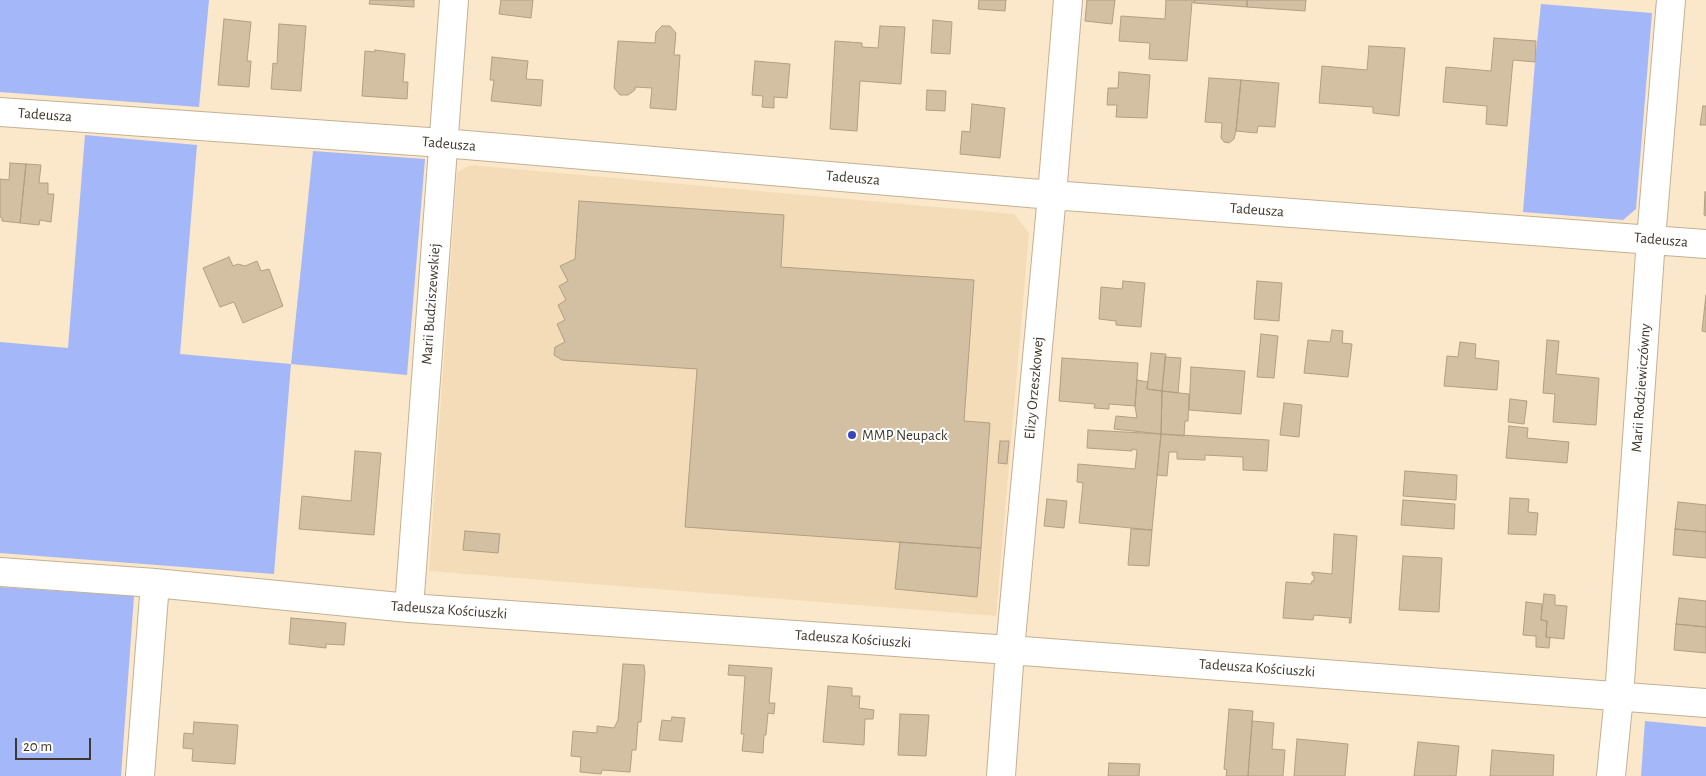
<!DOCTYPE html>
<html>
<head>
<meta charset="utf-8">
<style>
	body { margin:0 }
	#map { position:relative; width:1706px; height:776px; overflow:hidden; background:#fbe7c9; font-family:"Alegreya Sans",sans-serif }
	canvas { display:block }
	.scale { position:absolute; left:15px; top:738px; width:76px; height:22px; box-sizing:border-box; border:2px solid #40382c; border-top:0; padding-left:6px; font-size:15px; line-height:18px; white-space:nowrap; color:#40382c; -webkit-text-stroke:4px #fff; paint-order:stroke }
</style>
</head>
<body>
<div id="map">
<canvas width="1706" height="776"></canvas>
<div class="scale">20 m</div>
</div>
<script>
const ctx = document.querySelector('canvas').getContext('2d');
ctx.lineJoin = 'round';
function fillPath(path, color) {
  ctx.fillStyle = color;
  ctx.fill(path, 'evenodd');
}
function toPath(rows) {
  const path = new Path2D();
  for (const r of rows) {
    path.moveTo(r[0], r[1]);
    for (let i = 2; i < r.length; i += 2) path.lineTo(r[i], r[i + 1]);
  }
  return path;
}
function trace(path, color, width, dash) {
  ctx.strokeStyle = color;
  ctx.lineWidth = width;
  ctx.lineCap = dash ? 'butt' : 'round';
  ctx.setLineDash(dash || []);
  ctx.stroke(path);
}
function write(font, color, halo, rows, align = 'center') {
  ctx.font = font + ' "Alegreya Sans",sans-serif';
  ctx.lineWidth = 4;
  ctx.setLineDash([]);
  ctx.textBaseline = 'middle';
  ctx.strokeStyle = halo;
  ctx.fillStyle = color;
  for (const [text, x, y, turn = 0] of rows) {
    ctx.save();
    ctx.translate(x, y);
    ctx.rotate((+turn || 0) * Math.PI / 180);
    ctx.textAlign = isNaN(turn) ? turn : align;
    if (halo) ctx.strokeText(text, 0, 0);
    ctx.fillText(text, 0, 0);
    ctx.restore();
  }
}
fillPath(toPath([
	[470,165,1014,214,1029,233,996,616,429,571,457,172]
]), '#f4dcb8');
fillPath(toPath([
	[0,0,209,0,199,107,0,92],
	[1541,4,1652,13,1636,209,1623,220,1523,212,1535,62],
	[85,135,197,145,180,354,291,364,313,151,425,159,407,375,291,364,274,574,0,553,0,342,68,348],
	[0,587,134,596,121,776,0,776],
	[1645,721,1706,727,1706,776,1641,776]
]), '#a4b8f9');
const building = toPath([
	[370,0,414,0,414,7,369,4,370,0],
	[501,0,533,0,531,18,499,14,501,0],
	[979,0,1006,0,1005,11,978,9,979,0],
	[1087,0,1115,0,1112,24,1085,21,1087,0],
	[1166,0,1195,0,1194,3,1192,2,1187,61,1149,59,1150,43,1119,41,1121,16,1165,19,1166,0],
	[1195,0,1247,0,1247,7,1194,3,1195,0],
	[1247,0,1306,0,1305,11,1247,7,1247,0],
	[224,19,251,22,247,61,251,61,249,87,218,85,224,19],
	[933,20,952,22,950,54,931,53,933,20],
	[279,24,306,26,301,91,271,89,273,63,277,64,279,24],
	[662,26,670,26,676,33,674,55,680,55,676,110,650,108,652,88,635,87,635,90,628,95,620,95,614,88,618,41,655,43,656,32,662,26],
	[880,26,905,27,901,84,860,81,857,131,830,129,835,41,862,43,862,47,878,48,880,26],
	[1494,38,1536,41,1535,62,1513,60,1507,126,1486,124,1487,106,1443,102,1446,67,1491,71,1494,38],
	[1369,46,1405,48,1399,116,1373,113,1373,107,1319,103,1322,66,1367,70,1369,46],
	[375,50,405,54,403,82,408,82,407,99,362,96,365,51,375,52,375,50],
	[492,57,528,61,526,79,543,80,541,106,491,101,494,80,490,80,492,57],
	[755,61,790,64,787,98,774,97,774,108,762,107,763,96,752,95,755,61],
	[1119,72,1150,75,1147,118,1116,117,1117,105,1107,105,1108,88,1118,88,1119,72],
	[1209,78,1241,80,1236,131,1234,139,1229,143,1224,142,1221,138,1222,123,1205,122,1209,78],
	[1241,80,1279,83,1275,127,1258,126,1257,133,1236,131,1241,80],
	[927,90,946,91,945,111,926,110,927,90],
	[972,104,1005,108,1000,158,960,154,962,131,970,132,972,104],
	[1703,106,1706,106,1706,125,1700,125,1703,106],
	[10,163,26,164,20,223,2,221,2,218,0,217,0,179,9,180,10,163],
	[26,164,41,165,39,183,48,183,48,194,54,194,51,222,40,220,39,225,20,223,26,164],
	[1705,192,1706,192,1706,216,1704,215,1705,192],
	[579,201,784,215,781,267,974,280,964,421,990,423,981,548,685,527,697,369,562,360,554,355,555,347,565,342,557,324,565,320,558,305,566,300,559,286,568,281,560,266,575,259,579,201],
	[229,257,233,266,238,264,245,266,257,261,261,271,269,269,283,306,243,323,234,302,220,307,203,268,229,257],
	[1123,281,1145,283,1141,327,1116,325,1116,321,1099,319,1101,287,1122,289,1123,281],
	[1257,281,1282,283,1279,321,1254,319,1257,281],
	[1706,295,1706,332,1702,331,1706,295],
	[1332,330,1343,331,1342,343,1352,344,1348,377,1304,373,1308,340,1330,342,1332,330],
	[1261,334,1278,336,1274,378,1257,377,1261,334],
	[1547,340,1559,341,1556,374,1599,378,1596,425,1553,422,1555,394,1543,393,1547,340],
	[1460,342,1476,344,1475,358,1499,361,1497,390,1444,386,1447,356,1458,357,1460,342],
	[1151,353,1166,354,1162,391,1147,389,1151,353],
	[1165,357,1181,358,1178,393,1162,391,1165,357],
	[1062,358,1138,363,1135,406,1109,404,1109,409,1094,408,1095,404,1059,401,1062,358],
	[1191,367,1245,371,1241,414,1189,410,1191,367],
	[1137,380,1148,382,1147,389,1162,391,1161,434,1114,429,1116,416,1137,418,1135,406,1137,380],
	[1162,391,1189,394,1188,421,1185,421,1184,436,1161,434,1162,391],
	[1510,399,1527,401,1524,424,1508,422,1510,399],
	[1284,403,1302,405,1299,437,1280,435,1284,403],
	[1509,426,1528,428,1527,438,1569,442,1567,463,1506,458,1509,426],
	[1088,430,1161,434,1152,530,1079,523,1083,483,1077,482,1078,464,1135,469,1137,450,1132,449,1132,451,1087,448,1088,430],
	[1161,434,1269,440,1267,471,1243,470,1243,457,1205,455,1205,460,1177,459,1177,452,1169,452,1167,476,1157,475,1161,434],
	[1000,441,1009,441,1007,464,998,463,1000,441],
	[355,451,381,453,374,535,299,529,302,496,351,501,355,451],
	[1405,471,1457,475,1456,500,1403,496,1405,471],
	[1510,498,1529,499,1528,512,1538,513,1536,535,1508,534,1510,498],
	[1047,499,1067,501,1064,528,1044,526,1047,499],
	[1403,500,1455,504,1454,529,1401,525,1403,500],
	[1678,502,1706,505,1706,532,1675,529,1678,502],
	[1131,529,1152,530,1149,566,1128,565,1131,529],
	[1675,529,1706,532,1706,558,1673,555,1675,529],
	[465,531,500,534,498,553,463,550,465,531],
	[1334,534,1357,536,1351,623,1349,623,1350,618,1314,615,1313,620,1283,618,1286,582,1311,584,1312,581,1314,581,1314,575,1312,575,1312,572,1332,574,1334,534],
	[900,542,981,548,977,597,895,589,900,542],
	[1403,556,1442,558,1439,612,1399,610,1403,556],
	[1544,594,1555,595,1555,605,1567,606,1564,639,1546,637,1547,621,1541,620,1544,594],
	[1679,598,1706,601,1706,627,1676,624,1679,598],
	[1526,602,1542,604,1541,620,1547,621,1546,637,1550,638,1549,648,1536,647,1536,636,1523,635,1526,602],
	[291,618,346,623,344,645,326,644,326,648,289,644,291,618],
	[1676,624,1706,627,1706,653,1674,650,1676,624],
	[623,664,644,665,645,673,641,722,638,722,636,750,632,750,630,772,602,770,601,774,580,772,581,757,571,756,573,731,597,733,597,726,614,728,618,720,623,664],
	[729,665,772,668,769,703,775,703,774,714,768,713,766,735,764,735,763,753,742,751,744,734,741,734,745,676,728,675,729,665],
	[828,686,852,688,852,696,860,696,859,708,874,710,873,719,865,719,864,745,823,742,828,686],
	[1229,709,1253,711,1248,776,1226,776,1227,770,1224,769,1229,709],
	[900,714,929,715,926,756,898,755,900,714],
	[672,717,685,718,682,742,659,740,662,720,671,721,672,717],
	[1252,721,1274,723,1272,749,1285,750,1283,776,1248,776,1252,721],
	[194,722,238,725,235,764,192,761,193,749,183,748,184,733,193,734,194,722],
	[1297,739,1348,744,1345,776,1294,776,1297,739],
	[1418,742,1459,746,1456,776,1414,776,1418,742],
	[1492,750,1554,755,1553,776,1490,776,1492,750],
	[1109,763,1140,764,1139,776,1108,776,1109,763]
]);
fillPath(building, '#d3bfa2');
trace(building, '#b29f83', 1);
const minor = toPath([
	[0,112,443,143,1052,195,1706,244],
	[0,572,155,583,409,608,1010,650,1706,703],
	[409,608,454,0],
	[140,776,155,583],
	[1001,776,1010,650,1052,195,1068,0],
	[1611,776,1619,696,1651,239,1671,0]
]);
trace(minor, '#c4b094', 30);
trace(minor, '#fff', 28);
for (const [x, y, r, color] of [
	[852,435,5,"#3748ba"]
]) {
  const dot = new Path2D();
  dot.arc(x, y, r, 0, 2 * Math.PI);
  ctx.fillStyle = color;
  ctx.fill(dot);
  trace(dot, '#fff', 2);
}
write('15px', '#40382c', '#fff', [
	["Tadeusza",45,115,4],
	["Tadeusza",449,144,5],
	["Tadeusza",853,178,5],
	["Tadeusza",1257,210,4],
	["Tadeusza",1661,240,5],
	["Marii Budziszewskiej",431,304,-86],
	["Elizy Orzeszkowej",1034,388,-85],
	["Marii Rodziewiczówny",1641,388,-86],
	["Tadeusza Kościuszki",449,610,4],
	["Tadeusza Kościuszki",853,639,4],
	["Tadeusza Kościuszki",1257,668,4]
]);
write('15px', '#40382c', '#fff', [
	["MMP Neupack",862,435]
], 'left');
</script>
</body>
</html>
